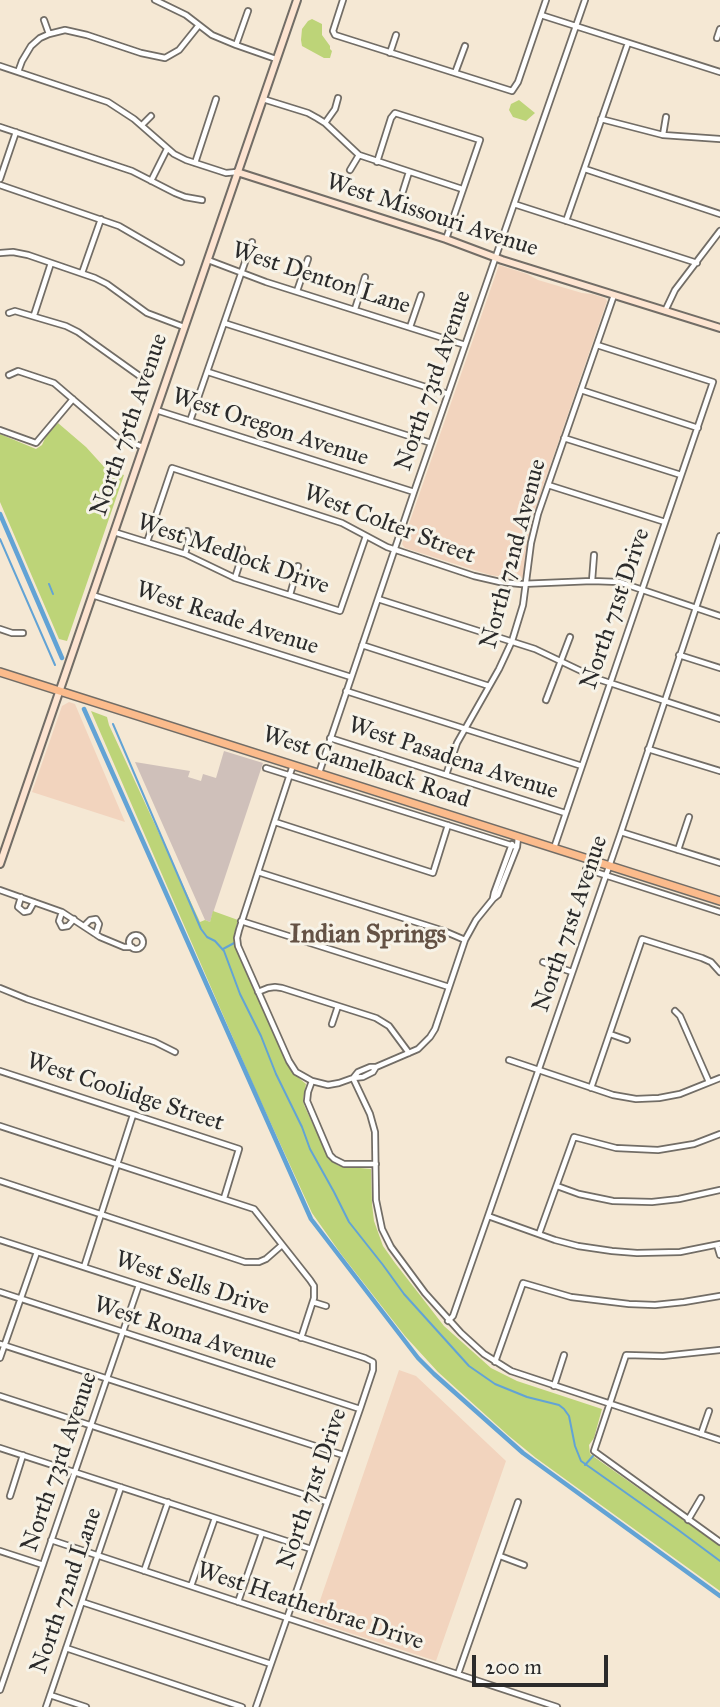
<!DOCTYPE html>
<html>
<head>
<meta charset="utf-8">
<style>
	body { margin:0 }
	#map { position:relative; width:720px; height:1707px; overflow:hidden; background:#f5e8d4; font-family:"IM FELL Great Primer",serif }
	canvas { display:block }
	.scale { position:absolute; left:472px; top:1655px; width:136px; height:32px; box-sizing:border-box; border:4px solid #2b2b2b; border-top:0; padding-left:9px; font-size:21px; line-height:24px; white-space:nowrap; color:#2b2b2b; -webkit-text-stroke:5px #f7f3e8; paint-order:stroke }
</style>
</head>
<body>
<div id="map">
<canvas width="720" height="1707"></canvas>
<div class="scale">200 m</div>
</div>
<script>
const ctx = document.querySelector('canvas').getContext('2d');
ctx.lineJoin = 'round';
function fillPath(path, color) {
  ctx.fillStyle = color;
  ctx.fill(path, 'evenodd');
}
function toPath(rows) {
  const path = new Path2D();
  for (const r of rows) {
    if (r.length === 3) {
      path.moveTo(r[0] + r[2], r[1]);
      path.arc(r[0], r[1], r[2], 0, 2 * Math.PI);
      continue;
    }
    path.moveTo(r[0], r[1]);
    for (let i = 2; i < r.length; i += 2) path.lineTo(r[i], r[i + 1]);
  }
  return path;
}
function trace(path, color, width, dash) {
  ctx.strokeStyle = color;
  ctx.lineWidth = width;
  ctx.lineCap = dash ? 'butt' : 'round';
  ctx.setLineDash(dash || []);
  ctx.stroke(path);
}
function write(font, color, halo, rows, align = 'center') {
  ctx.font = font + ' "IM FELL Great Primer",serif';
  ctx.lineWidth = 6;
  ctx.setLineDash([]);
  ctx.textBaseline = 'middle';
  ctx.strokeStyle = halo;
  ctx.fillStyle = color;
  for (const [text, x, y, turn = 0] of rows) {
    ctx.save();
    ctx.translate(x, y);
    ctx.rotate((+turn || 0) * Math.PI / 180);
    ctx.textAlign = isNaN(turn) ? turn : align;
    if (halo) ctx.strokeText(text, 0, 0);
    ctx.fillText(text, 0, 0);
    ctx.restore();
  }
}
fillPath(toPath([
	[499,265,527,274,538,280,582,293,592,294,605,298,607,301,537,504,530,532,523,576,522,578,518,579,490,575,405,548,402,544],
	[69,702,75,704,125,822,32,792,62,706],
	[399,1370,416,1376,506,1461,436,1661,313,1621]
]), '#f2d4be');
fillPath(toPath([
	[224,751,263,763,210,922,205,920,135,762,190,771,188,777,201,781,203,774,216,778]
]), '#cfc0ba');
fillPath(toPath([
	[312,19,322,24,322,35,330,46,330,49,332,51,330,58,324,58,302,46,301,40,302,29,308,21],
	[519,100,535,113,526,121,513,117,509,110,511,104],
	[58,423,86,447,106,469,124,475,67,641,59,639,0,502,0,434,36,449,42,445,46,436],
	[91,711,107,717,109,725,200,922,205,920,210,922,213,911,238,920,234,935,235,947,285,1060,293,1073,306,1084,303,1099,304,1105,327,1155,333,1162,339,1166,371,1169,372,1204,374,1221,383,1246,395,1263,444,1326,491,1368,517,1381,602,1409,594,1438,589,1445,590,1454,720,1546,720,1591,536,1458,509,1436,438,1372,405,1336,341,1254,312,1213,256,1091]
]), '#bdd478');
trace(toPath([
	[0,539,55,665],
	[49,584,53,594],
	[113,724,201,929,207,937,215,941,224,951,240,994,261,1036,276,1074,302,1127,310,1149,334,1192,349,1222,383,1265,404,1294,469,1366,495,1384,527,1397,559,1405,564,1409,569,1416,575,1446,581,1461,677,1529,720,1561],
	[223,949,236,942],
	[585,1465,593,1456]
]), '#62a3d5', 2);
trace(toPath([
	[0,514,62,658],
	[84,709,311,1219,418,1358,434,1374,523,1453,720,1596]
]), '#62a3d5', 4.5);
const street = toPath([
	[155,0,186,15,212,35,236,45,276,59],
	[343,0,333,31,335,35,512,91,518,82,546,0],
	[541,15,720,72],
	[44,20,49,34],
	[717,38,720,29],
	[236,45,248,11],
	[390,53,396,35],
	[0,66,108,102,134,119,174,154,186,160,226,173,237,172],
	[18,72,22,61,31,46,40,38,49,34,65,30,87,35,141,53,165,58,179,50,199,25],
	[455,73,465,46],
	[263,99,308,113,317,118,325,123,359,155,462,189],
	[601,119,663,135,720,139],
	[325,123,335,109,338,98],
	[142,125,151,116],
	[0,127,132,171,175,193,185,197,202,200],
	[663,135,666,117],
	[377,162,391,118,395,113,480,140,446,239],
	[195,163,216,99],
	[585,169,720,214],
	[350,170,359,155],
	[0,179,16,132],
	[151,181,167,149],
	[0,185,119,226,181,262],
	[403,191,409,172],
	[514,204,697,263],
	[566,221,628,43],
	[0,253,13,252,28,255,95,278,107,284,147,313,184,327],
	[208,260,266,282,465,345],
	[82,273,101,219],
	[297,291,308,259],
	[355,309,365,277],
	[665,311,675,290,720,231],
	[9,313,15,311,66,326,78,332,141,377],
	[34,315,51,263],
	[224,323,448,394],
	[410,327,421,295],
	[208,372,431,443],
	[9,375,18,371,54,383,117,437,143,447],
	[581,390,698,428],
	[156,410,414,492],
	[190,421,252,242],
	[0,430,36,443,73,399],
	[564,438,681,475],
	[548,485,665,522],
	[114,532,185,554,235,578,340,611,366,536],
	[147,542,172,468,342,523,387,547,474,576,500,582,521,584,592,581,619,582,720,616],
	[185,554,189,539,187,531],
	[235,578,242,556,242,549],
	[592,581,594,555],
	[92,595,351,677],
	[290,595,298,566],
	[378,599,535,649,598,679,720,719],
	[0,629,12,633,23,633],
	[362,645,489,686],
	[679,655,720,668],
	[346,691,582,766],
	[546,700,570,637],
	[330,738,565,813],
	[648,749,720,771],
	[293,765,239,930,237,938,238,946,289,1061,296,1072,312,1081,328,1085,339,1083,353,1078,363,1077,373,1072,376,1067],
	[266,768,517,847],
	[319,773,414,492,585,0],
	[446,775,457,743,499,669,512,641,523,605,531,543,538,514,614,295],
	[275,822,433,873,448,825],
	[621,832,720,863],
	[554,848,713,382,597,345],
	[678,850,689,817],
	[586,869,720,912],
	[258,872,444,931,465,940],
	[0,890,62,912,100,937,124,947,132,947],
	[21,897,18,907,24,912,29,911,34,902],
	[493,898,494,893,512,844],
	[62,912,59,921,62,927,68,926,74,919],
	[241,921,449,987],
	[84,926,90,920,96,919,99,924,96,934],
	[136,942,7],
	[543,962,572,972],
	[0,988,27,999,155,1042,175,1052],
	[258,992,268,988,275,987,282,988,376,1018,389,1026,409,1053],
	[675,1011,680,1016,709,1082],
	[332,1024,338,1006],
	[610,1034,627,1040],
	[509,1060,613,1095,636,1099,659,1098,680,1094,720,1078],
	[0,1071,239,1149,224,1198],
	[354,1077,358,1072,370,1067,376,1067,418,1049,430,1037,435,1029,465,940,476,920,493,899,498,895,517,847,518,837],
	[353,1078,370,1114,375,1132,376,1200,382,1229,391,1247,425,1293,461,1333,484,1354,511,1371,720,1440],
	[312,1081,308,1092,307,1101,330,1155,334,1159,344,1164,376,1164],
	[591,1088,642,939,702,958,711,962,720,972],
	[0,1126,254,1209,310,1280,314,1286,314,1298,301,1338],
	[0,1181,245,1262,259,1262,266,1259,282,1245],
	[557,1186,579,1194,613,1201,652,1202,679,1199,720,1190],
	[488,1216,555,1240,578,1246,612,1251,637,1253,680,1252,720,1244],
	[539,1234,574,1137,616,1148,658,1150,694,1144,720,1134],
	[0,1240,365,1358,373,1362,373,1370,360,1409,256,1707],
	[717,1245,720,1255],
	[84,1267,133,1115],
	[0,1292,360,1409],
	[313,1302,326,1306],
	[448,1321,453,1316,488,1216,621,832,720,536],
	[0,1344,343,1455],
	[720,1350,663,1356,626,1355,594,1451,720,1542],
	[0,1358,37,1252],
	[495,1362,523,1283,571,1297,629,1304,655,1305,684,1302,720,1296],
	[554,1386,564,1355],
	[0,1396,327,1502],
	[701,1434,709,1411],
	[0,1448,311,1549],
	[10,1496,23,1455],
	[688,1520,701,1498],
	[51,1540,557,1707],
	[0,1551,43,1565],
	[500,1556,524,1565],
	[144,1571,168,1502],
	[191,1586,215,1518],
	[82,1602,271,1664],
	[238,1602,262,1533],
	[66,1648,242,1707],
	[458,1674,518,1502],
	[0,1690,139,1285],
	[50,1695,86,1707],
	[46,1707,121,1487]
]);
const secondary = toPath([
	[237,172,446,239,502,260,720,328],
	[0,864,297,0]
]);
const primary = toPath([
	[0,672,720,901]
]);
trace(street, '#726d66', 8);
trace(secondary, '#726d66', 10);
trace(primary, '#726d66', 10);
trace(street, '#fff', 4.5);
trace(secondary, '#fde4d1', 6);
trace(primary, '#fbbb8c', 7);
write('24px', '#2b2b2b', '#f7f3e8', [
	["West Missouri Avenue",432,216,18],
	["West Denton Lane",321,279,18],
	["North 73rd Avenue",434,381,-71],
	["North 75th Avenue",130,425,-71],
	["West Oregon Avenue",270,428,18],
	["West Colter Street",389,525,21],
	["North 72nd Avenue",514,554,-75],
	["West Medlock Drive",233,555,19],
	["North 71st Drive",616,609,-71],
	["West Reade Avenue",227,619,18],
	["West Pasadena Avenue",453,759,18],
	["West Camelback Road",366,768,18],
	["North 71st Avenue",571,924,-71],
	["West Coolidge Street",125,1093,18],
	["West Sells Drive",192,1284,18],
	["West Roma Avenue",185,1334,18],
	["North 73rd Avenue",60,1462,-71],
	["North 71st Drive",313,1489,-71],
	["North 72nd Lane",67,1591,-71],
	["West Heatherbrae Drive",310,1607,18]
]);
write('bold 26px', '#645245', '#f7f3e8', [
	["Indian Springs",368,936]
]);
</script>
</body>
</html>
